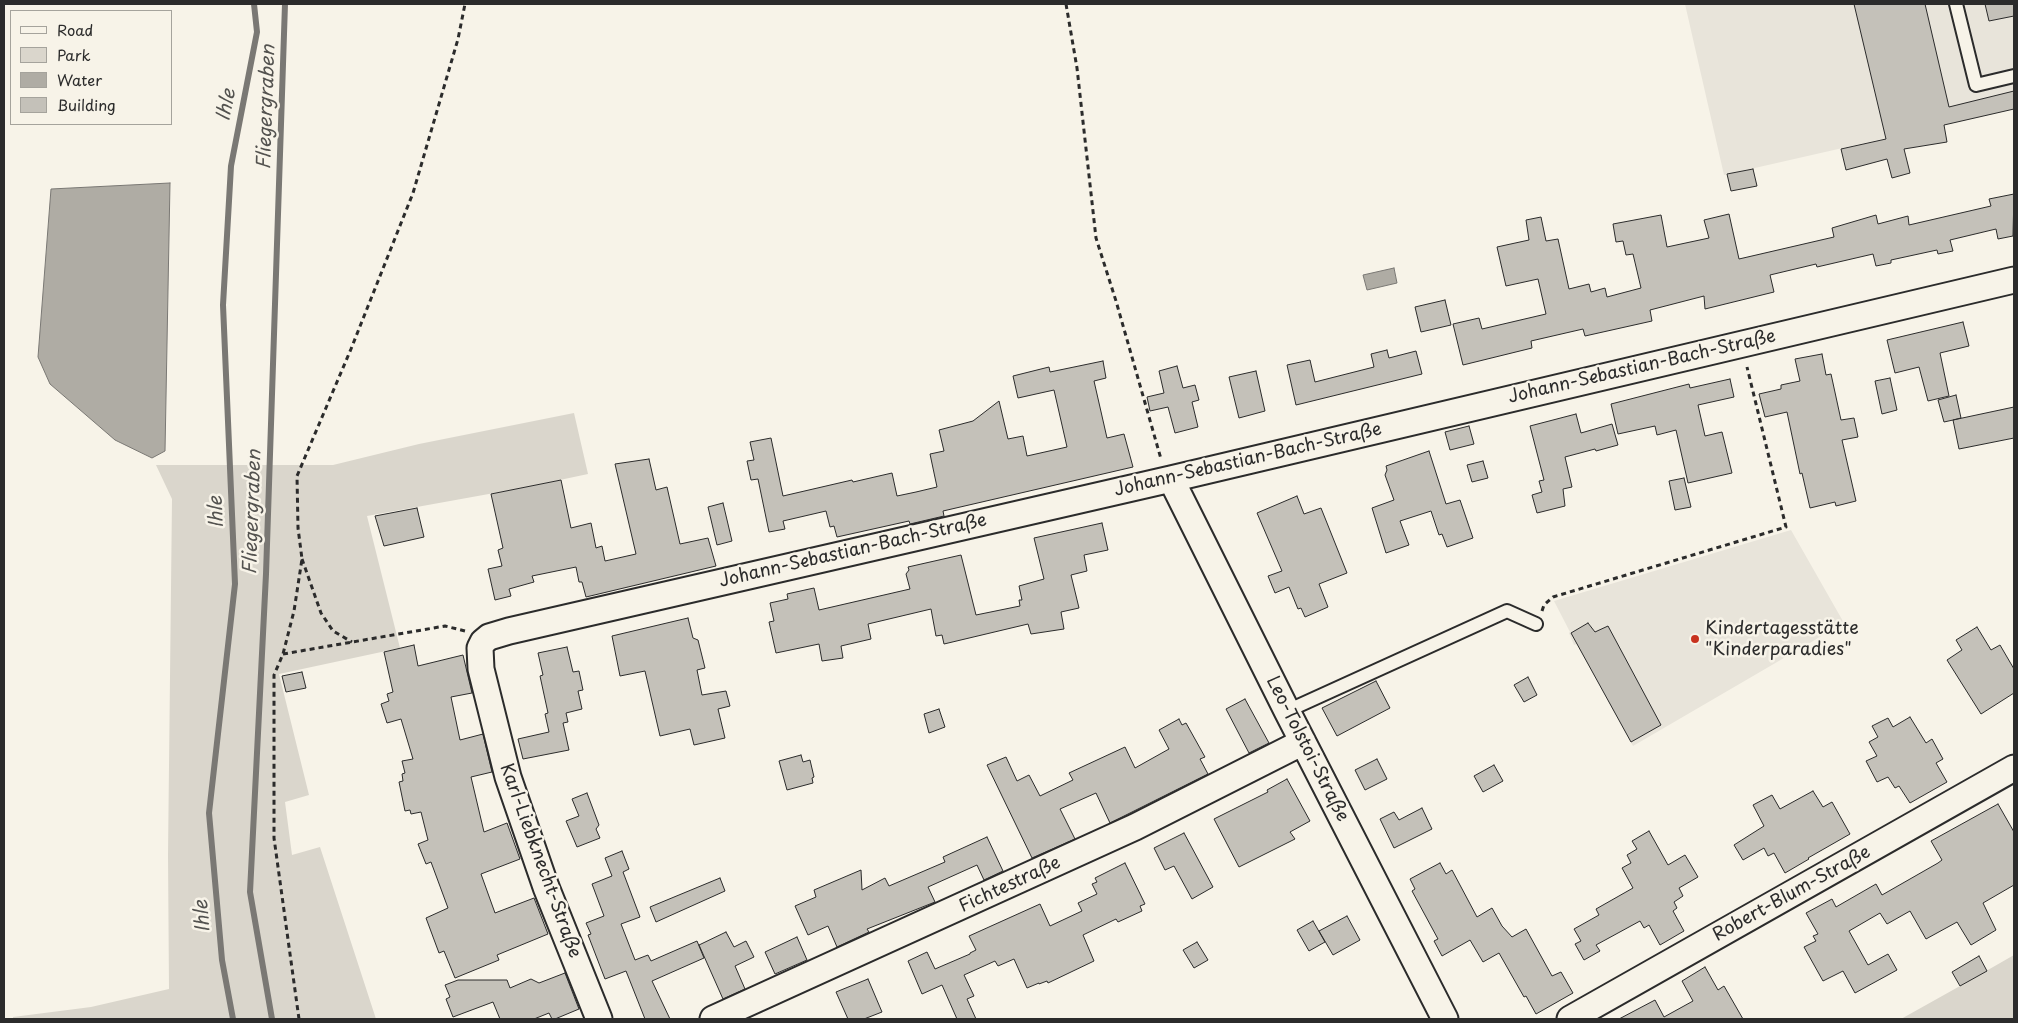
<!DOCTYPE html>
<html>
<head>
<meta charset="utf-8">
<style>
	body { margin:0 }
	#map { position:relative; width:2018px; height:1023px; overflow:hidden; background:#f7f3e8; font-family:"Playpen Sans",sans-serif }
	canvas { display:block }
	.frame { position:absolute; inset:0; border:5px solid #2b2b2b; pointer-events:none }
	.legend { position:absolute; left:10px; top:10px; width:162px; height:115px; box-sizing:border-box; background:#f7f3e8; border:1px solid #a5a39c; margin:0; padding:6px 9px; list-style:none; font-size:15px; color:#2b2b2b }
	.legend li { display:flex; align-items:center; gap:10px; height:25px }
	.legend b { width:25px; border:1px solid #a5a39c }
</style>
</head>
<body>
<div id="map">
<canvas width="2018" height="1023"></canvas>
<div class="frame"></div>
<ul class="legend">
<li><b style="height:6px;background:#f7f3e8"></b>Road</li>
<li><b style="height:14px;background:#dad6cc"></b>Park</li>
<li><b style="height:14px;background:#afaca4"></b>Water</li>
<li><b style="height:14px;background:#c4c1b9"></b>Building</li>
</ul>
</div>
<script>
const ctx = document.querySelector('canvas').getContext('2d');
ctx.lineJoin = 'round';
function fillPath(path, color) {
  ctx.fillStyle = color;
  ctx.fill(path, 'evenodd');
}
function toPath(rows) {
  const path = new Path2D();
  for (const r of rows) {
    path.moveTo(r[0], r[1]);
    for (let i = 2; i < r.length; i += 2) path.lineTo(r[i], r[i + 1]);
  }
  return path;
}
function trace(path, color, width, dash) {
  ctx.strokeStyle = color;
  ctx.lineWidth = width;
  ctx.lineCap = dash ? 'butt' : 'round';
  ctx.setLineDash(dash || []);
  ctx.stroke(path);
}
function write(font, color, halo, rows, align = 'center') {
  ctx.font = font + ' "Playpen Sans",sans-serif';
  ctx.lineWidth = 5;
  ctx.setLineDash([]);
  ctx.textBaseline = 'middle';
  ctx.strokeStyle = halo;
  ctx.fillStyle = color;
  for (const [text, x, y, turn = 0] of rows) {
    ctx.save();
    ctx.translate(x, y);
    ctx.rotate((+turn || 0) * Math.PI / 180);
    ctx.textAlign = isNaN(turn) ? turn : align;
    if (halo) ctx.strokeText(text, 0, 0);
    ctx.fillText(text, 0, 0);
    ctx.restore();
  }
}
fillPath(toPath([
	[1685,4,2014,4,2014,109,1724,175],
	[1791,530,1844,623,1633,746,1577,644,1574,645,1569,633,1570,632,1554,601]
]), '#e8e4da');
fillPath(toPath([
	[574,413,588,474,522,488,367,516,400,648,279,674,309,795,285,802,292,855,320,847,376,1019,13,1019,13,1017,91,1007,169,989,168,855,172,499,156,465,333,465,419,444],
	[2014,955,2014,1019,1901,1019,1960,986]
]), '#dad6cc');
const water = toPath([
	[170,183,165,451,152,458,115,440,50,384,38,357,51,189,170,183],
	[1394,268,1397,283,1367,290,1363,275,1394,268]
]);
fillPath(water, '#afaca4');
trace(water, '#7a7874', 1);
trace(toPath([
	[233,1019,222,960,209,813,235,584,223,305,231,166,257,32,254,4],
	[272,1019,250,892,266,574,285,4]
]), '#7a7874', 6);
const building = toPath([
	[1854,4,1925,4,1949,107,2014,91,2014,109,1944,125,1947,142,1904,149,1910,173,1892,178,1887,159,1846,170,1841,149,1886,139,1854,4],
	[1985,4,2014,4,2014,16,1989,21,1985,4],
	[1753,169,1757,186,1731,191,1727,174,1753,169],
	[2014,194,2013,236,1998,239,1996,229,1950,240,1953,251,1938,254,1937,250,1891,260,1891,263,1876,266,1873,254,1817,267,1816,264,1770,275,1774,292,1705,309,1704,296,1650,310,1652,321,1585,336,1583,329,1531,341,1532,348,1463,365,1453,324,1479,318,1482,329,1546,314,1538,279,1506,286,1497,247,1529,240,1526,220,1541,217,1546,241,1558,239,1569,289,1589,284,1591,292,1605,288,1607,297,1641,288,1633,254,1626,255,1623,241,1616,242,1613,224,1661,215,1667,247,1709,238,1704,220,1729,214,1739,259,1834,237,1832,228,1876,215,1878,224,1908,216,1909,225,1991,206,1989,199,2014,194],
	[1445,300,1451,325,1421,332,1415,307,1445,300],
	[1963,322,1969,346,1940,353,1949,396,1928,401,1919,367,1895,373,1887,340,1963,322],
	[1387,350,1389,358,1416,351,1422,374,1296,405,1287,365,1310,360,1315,382,1374,367,1371,354,1387,350],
	[1822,354,1826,375,1831,374,1841,420,1854,418,1858,437,1842,440,1856,501,1836,506,1835,502,1810,508,1802,473,1800,474,1787,412,1765,417,1759,394,1781,389,1781,385,1800,381,1795,359,1822,354],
	[1103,361,1106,378,1094,381,1107,438,1124,434,1133,467,943,511,944,516,910,524,909,521,837,537,834,526,830,527,826,511,783,521,785,529,769,532,758,479,751,480,747,461,754,460,750,442,771,438,783,496,852,480,853,482,892,473,897,496,916,492,937,487,930,454,944,451,939,430,973,421,999,401,1008,439,1023,436,1027,456,1067,447,1054,390,1018,398,1013,376,1049,367,1050,372,1103,361],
	[1177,366,1183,388,1195,385,1199,400,1192,402,1198,427,1175,433,1168,407,1150,411,1147,397,1164,393,1159,371,1177,366],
	[1256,371,1265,411,1239,418,1229,377,1256,371],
	[1890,378,1897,410,1882,414,1875,381,1890,378],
	[1730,379,1734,397,1698,405,1705,436,1722,432,1732,473,1688,483,1676,430,1657,435,1655,426,1618,434,1611,404,1689,384,1690,388,1730,379],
	[1956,395,1961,418,1953,420,2014,407,2014,438,1959,449,1953,420,1944,422,1938,400,1956,395],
	[1576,414,1581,433,1612,424,1618,445,1596,451,1595,449,1565,457,1572,487,1563,489,1565,506,1537,513,1532,495,1542,492,1539,481,1544,480,1530,426,1576,414],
	[1469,426,1474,444,1450,450,1445,432,1469,426],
	[1429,451,1446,504,1460,500,1473,538,1447,547,1442,534,1439,535,1431,511,1400,521,1409,545,1386,553,1372,508,1394,500,1385,475,1387,470,1386,466,1429,451],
	[649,459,656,490,667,487,680,544,708,538,716,566,586,597,582,582,579,582,576,567,532,576,534,582,509,589,511,596,495,600,488,569,502,566,498,550,503,548,491,494,561,480,571,528,591,523,596,548,602,546,605,561,636,554,615,464,649,459],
	[1483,461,1488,478,1472,482,1467,465,1483,461],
	[1684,478,1691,507,1675,510,1669,481,1684,478],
	[1297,496,1304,514,1321,508,1347,573,1319,584,1328,607,1305,617,1301,608,1298,609,1289,587,1275,593,1268,576,1282,571,1257,513,1297,496],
	[723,503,732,541,717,545,708,507,723,503],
	[417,508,424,537,384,546,375,516,417,508],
	[1102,523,1108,550,1084,555,1087,571,1071,575,1079,608,1061,612,1064,629,1031,634,1028,624,944,644,942,635,936,636,931,609,868,624,871,639,841,646,843,658,822,661,819,644,776,653,769,622,774,621,770,603,788,599,787,594,814,588,819,610,910,589,906,574,909,570,908,567,961,555,976,615,1020,606,1019,600,1022,600,1019,586,1044,579,1034,538,1102,523],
	[688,618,693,638,698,640,705,668,697,670,702,695,726,691,730,706,718,709,725,738,694,745,690,729,660,736,645,671,620,676,612,636,688,618],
	[1588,623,1595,632,1608,626,1661,725,1631,742,1571,633,1588,623],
	[1977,627,1991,650,2000,645,2014,669,2014,693,1981,714,1947,660,1962,650,1956,640,1977,627],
	[414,645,418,666,463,655,472,693,451,697,460,740,483,734,492,772,471,777,484,832,507,823,520,859,481,874,495,913,534,898,548,934,497,955,499,960,455,978,444,951,439,953,426,918,448,908,431,862,426,864,418,844,428,840,421,812,411,814,410,810,405,811,399,782,403,781,402,774,405,773,402,761,413,759,401,719,387,723,381,704,389,701,387,694,393,692,384,652,414,645],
	[567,647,573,672,579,671,583,690,578,691,582,709,566,713,568,722,563,723,569,750,523,759,518,739,549,732,545,714,548,713,540,676,543,675,538,653,567,647],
	[302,672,306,688,286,692,282,676,302,672],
	[1528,677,1537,695,1524,702,1514,685,1528,677],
	[1376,681,1390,708,1337,736,1322,708,1376,681],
	[1245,699,1269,743,1249,753,1226,709,1245,699],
	[939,709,945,727,929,733,924,714,939,709],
	[1910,717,1926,743,1932,739,1943,759,1936,763,1947,782,1910,803,1899,786,1895,788,1888,777,1877,782,1866,761,1877,756,1869,742,1878,737,1872,726,1888,718,1893,727,1910,717],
	[1179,719,1182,725,1186,723,1205,757,1200,759,1208,774,1110,823,1096,793,1060,809,1075,839,1032,858,987,765,1006,757,1017,781,1029,775,1040,796,1073,780,1069,773,1125,747,1135,768,1169,749,1159,730,1179,719],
	[801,755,803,762,810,760,814,777,812,778,813,783,787,790,779,761,801,755],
	[1377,759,1387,779,1365,790,1355,770,1377,759],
	[1494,765,1503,781,1483,792,1474,776,1494,765],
	[1287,779,1310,821,1290,832,1295,839,1239,867,1214,819,1268,792,1267,790,1287,779],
	[1813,791,1823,807,1832,802,1850,834,1808,858,1809,859,1785,873,1774,853,1768,856,1764,848,1743,860,1734,845,1764,826,1753,805,1772,795,1780,809,1813,791],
	[587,793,599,825,596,829,600,838,577,847,566,821,579,816,572,799,587,793],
	[1998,804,2014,832,2014,885,1983,903,1996,930,1971,945,1957,922,1926,939,1910,911,1887,924,1880,913,1849,931,1868,965,1888,954,1897,970,1855,993,1843,971,1823,981,1804,947,1816,941,1813,936,1818,934,1806,913,1832,899,1836,907,1876,884,1882,895,1938,863,1942,860,1931,841,1998,804],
	[1422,808,1432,829,1394,848,1380,819,1394,812,1399,820,1422,808],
	[1649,831,1668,865,1685,855,1698,877,1679,888,1683,896,1674,902,1677,908,1673,911,1684,931,1660,945,1649,925,1644,928,1640,921,1596,945,1600,951,1584,960,1575,944,1581,941,1574,929,1599,915,1596,909,1633,888,1622,868,1631,863,1627,855,1637,849,1632,841,1649,831],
	[1184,833,1213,887,1192,899,1174,866,1165,870,1154,848,1184,833],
	[987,837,1003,871,984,880,977,865,928,887,935,902,867,929,869,932,837,947,828,926,808,935,795,906,816,897,814,890,861,870,862,890,885,878,889,886,945,862,943,857,987,837],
	[622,851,629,869,623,872,640,917,621,924,635,960,648,955,651,961,697,941,704,958,652,981,670,1019,645,1019,626,971,605,979,588,935,591,934,586,923,604,916,592,884,612,876,605,858,622,851],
	[1125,863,1145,904,1140,906,1142,911,1118,922,1116,919,1083,935,1094,961,1048,983,1047,981,1039,984,1039,983,1027,988,1014,959,998,966,995,961,964,975,974,996,967,999,976,1019,957,1019,942,985,922,994,908,961,927,952,935,969,970,954,970,953,976,950,969,936,1040,904,1050,926,1082,911,1078,903,1097,894,1092,884,1097,882,1095,878,1125,863],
	[1440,863,1446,874,1452,870,1477,917,1492,908,1502,926,1512,937,1526,929,1552,976,1561,972,1573,993,1536,1014,1526,996,1524,997,1499,953,1483,962,1470,940,1442,956,1434,941,1438,939,1412,891,1415,889,1410,879,1440,863],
	[720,878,725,891,656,922,650,907,720,878],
	[1347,916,1360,940,1333,955,1319,931,1347,916],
	[1313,921,1325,942,1309,951,1297,930,1313,921],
	[726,932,734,947,746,941,754,957,735,966,745,989,723,999,699,945,726,932],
	[797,937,807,960,775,974,765,952,797,937],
	[1197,942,1208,960,1194,968,1183,950,1197,942],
	[1979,956,1987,971,1960,986,1952,972,1979,956],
	[1705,967,1718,990,1724,986,1743,1019,1619,1019,1655,1000,1664,1017,1693,1001,1682,981,1705,967],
	[565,973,579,1009,555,1019,552,1019,549,1013,534,1019,500,1019,493,1002,453,1017,446,999,450,997,445,985,458,980,507,980,510,988,531,979,539,983,565,973],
	[868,979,882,1012,864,1019,848,1019,836,992,868,979]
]);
fillPath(building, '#c4c1b9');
trace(building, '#2b2b2b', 1);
const lane = toPath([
	[1956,4,1976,85,2014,76],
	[1287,711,1507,611,1536,624]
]);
const street = toPath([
	[1171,479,1287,711,1445,1019],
	[599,1019,546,887,508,777,481,669,480,648,483,642,489,637,509,631,1171,479,2014,280],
	[713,1019,1135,827,1303,742],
	[1570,1019,2014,768]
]);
trace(lane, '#2b2b2b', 16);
trace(street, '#2b2b2b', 29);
trace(toPath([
	[1066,4,1077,68,1096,238,1116,301,1161,459],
	[302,559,321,613,333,631,352,642],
	[1542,611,1544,605,1553,597,1786,527,1747,367],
	[283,654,445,626,465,631],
	[299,1019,274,838,274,675,283,654,294,611,302,559,298,528,297,476,351,349,413,193,458,39,465,4]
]), '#2b2b2b', 3, [5, 4]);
trace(lane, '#f7f3e8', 12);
trace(street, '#f7f3e8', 25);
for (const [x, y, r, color] of [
	[1695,639,5,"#c8321e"]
]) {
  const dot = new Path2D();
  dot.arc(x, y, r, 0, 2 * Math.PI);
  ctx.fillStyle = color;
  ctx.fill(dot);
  trace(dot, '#f7f3e8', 2);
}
write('18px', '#2b2b2b', '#f7f3e8', [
	["Johann-Sebastian-Bach-Straße",1642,367,-13],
	["Johann-Sebastian-Bach-Straße",1248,460,-13],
	["Johann-Sebastian-Bach-Straße",853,551,-13],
	["Leo-Tolstoi-Straße",1307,749,63],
	["Karl-Liebknecht-Straße",540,861,70],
	["Fichtestraße",1010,885,-25],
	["Robert-Blum-Straße",1792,894,-29]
]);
write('18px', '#2b2b2b', '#f7f3e8', [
	["Kindertagesstätte",1705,629],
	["\"Kinderparadies\"",1705,650]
], 'left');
write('italic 19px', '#53524f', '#f7f3e8', [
	["Ihle",227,105,-79],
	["Fliegergraben",267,107,-88],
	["Ihle",217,512,-93],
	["Fliegergraben",253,512,-88],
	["Ihle",203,916,-95]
]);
</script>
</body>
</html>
